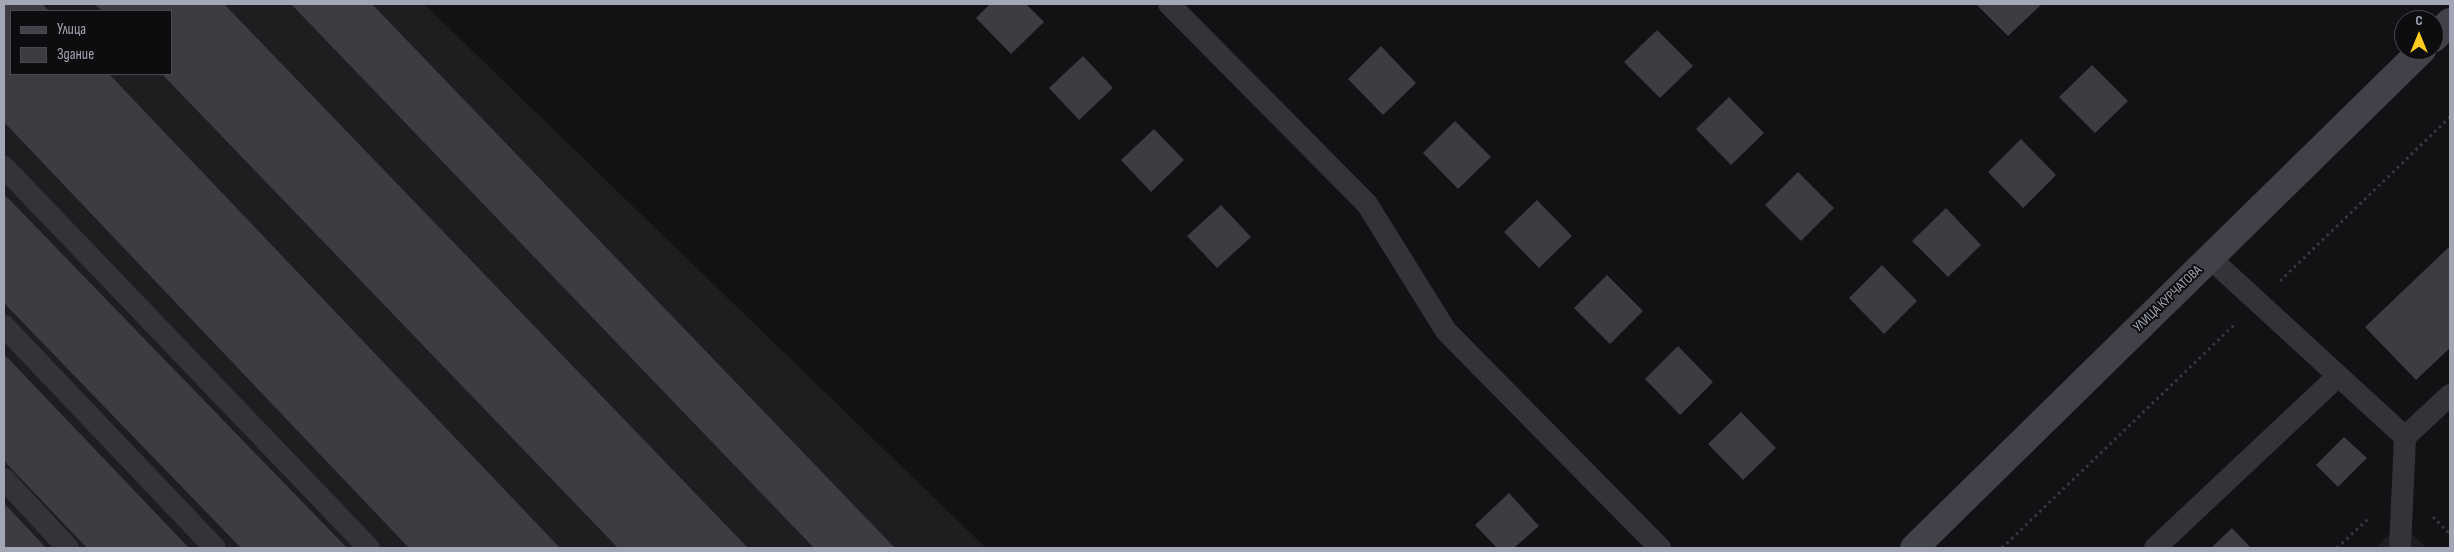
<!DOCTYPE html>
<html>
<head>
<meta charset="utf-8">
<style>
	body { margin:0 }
	#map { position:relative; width:2454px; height:552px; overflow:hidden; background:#121214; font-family:"Sofia Sans Condensed",sans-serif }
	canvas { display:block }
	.frame { position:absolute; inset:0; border:5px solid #a3a6b5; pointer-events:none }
	.legend { position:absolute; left:10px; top:10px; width:162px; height:65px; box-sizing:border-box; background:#0d0d0f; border:1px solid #494a51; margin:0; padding:6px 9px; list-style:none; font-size:15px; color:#a3a6b5 }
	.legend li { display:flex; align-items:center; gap:10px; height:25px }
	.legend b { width:25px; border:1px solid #494a51 }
	.north { position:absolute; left:2394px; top:10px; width:50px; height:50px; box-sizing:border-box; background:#0d0d0f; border:1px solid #494a51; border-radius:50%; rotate:0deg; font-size:14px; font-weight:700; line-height:20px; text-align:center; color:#a3a6b5 }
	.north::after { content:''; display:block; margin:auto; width:18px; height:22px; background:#fdcb21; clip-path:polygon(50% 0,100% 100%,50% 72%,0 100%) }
</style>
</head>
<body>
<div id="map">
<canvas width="2454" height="552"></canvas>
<div class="frame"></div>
<ul class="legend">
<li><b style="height:6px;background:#414249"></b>Улица</li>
<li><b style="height:14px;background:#3c3c41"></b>Здание</li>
</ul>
<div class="north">С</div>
</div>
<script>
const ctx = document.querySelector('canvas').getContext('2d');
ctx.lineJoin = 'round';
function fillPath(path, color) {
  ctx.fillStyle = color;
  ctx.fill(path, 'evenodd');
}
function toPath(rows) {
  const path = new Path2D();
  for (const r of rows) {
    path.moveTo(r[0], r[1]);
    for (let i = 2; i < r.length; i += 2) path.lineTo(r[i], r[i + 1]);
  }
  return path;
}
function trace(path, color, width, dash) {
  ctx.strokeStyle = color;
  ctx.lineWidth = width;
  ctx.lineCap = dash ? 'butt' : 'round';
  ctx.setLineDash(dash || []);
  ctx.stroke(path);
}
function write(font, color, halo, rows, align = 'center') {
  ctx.font = font + ' "Sofia Sans Condensed",sans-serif';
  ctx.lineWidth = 4;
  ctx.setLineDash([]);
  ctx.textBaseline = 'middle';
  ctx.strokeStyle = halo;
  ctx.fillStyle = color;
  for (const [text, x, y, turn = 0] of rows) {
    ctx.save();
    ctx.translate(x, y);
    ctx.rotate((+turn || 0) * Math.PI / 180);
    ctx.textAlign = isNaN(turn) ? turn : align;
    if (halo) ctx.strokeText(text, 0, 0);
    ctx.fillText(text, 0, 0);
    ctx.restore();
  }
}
fillPath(toPath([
	[4,4,424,4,986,548,4,548],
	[11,11,171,11,171,74,11,74],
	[2401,523,2426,548,2375,548]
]), '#1e1e21');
fillPath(toPath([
	[4,4,42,4,49,11,11,11,11,74,109,74,560,548,409,548,4,122],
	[95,4,224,4,748,548,618,548,162,74,171,74,171,11,102,11],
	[291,4,372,4,895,548,814,548],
	[990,4,1026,4,1044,22,1011,54,976,18],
	[1976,4,2042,4,2008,36],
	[1657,30,1693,66,1660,98,1624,62],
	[1381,46,1416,83,1383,115,1348,79],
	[1083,56,1113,88,1079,120,1049,88],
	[2092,65,2128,101,2095,133,2059,97],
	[1729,97,1764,133,1731,165,1696,129],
	[1455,121,1491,157,1458,189,1423,153],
	[1154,129,1184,160,1151,192,1121,160],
	[2021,139,2056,175,2023,208,1988,172],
	[1798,172,1834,208,1801,241,1765,205],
	[4,194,347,548,241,548,4,303],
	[1537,200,1572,236,1539,268,1504,232],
	[1221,205,1251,237,1217,268,1187,236],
	[1946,208,1981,245,1948,277,1912,241],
	[2450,246,2450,348,2416,380,2365,327],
	[1882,265,1917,301,1884,334,1849,298],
	[1607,275,1643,311,1610,344,1574,308],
	[1678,346,1713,382,1680,415,1645,379],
	[4,354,189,548,87,548,4,461],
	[1741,412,1776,448,1743,480,1708,444],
	[2344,437,2367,458,2338,487,2316,465],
	[1509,493,1539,526,1514,548,1497,548,1475,525],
	[4,503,46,548,4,548],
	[2232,528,2251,548,2211,548]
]), '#3c3c41');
trace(toPath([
	[2280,281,2450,117],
	[2433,517,2450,534],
	[2002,548,2236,323],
	[2337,548,2369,518]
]), '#393a40', 3, [2.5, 4]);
trace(toPath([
	[1169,4,1367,204,1446,331,1660,548],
	[4,167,369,548],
	[2210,258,2405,437,2450,395],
	[4,326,215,548],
	[4,479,68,548],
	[2155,548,2338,376],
	[2400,548,2405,437]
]), '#333339', 22);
trace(toPath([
	[2434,38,2450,22],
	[1914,548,2422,50]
]), '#414249', 28);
write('14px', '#a3a6b5', '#0d0d0f', [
	["УЛИЦА КУРЧАТОВА",2168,299,-44]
]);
</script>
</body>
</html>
